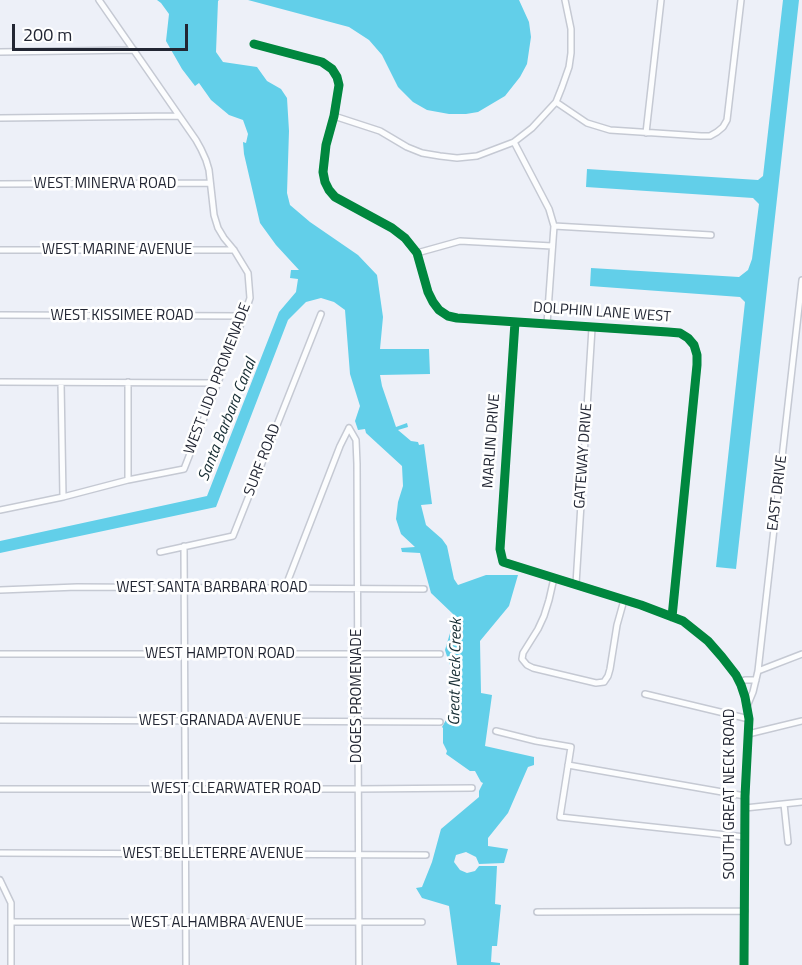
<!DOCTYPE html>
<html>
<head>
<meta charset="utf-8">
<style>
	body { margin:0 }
	#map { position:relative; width:802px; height:965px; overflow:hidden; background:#edf0f8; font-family:"Titillium Web",sans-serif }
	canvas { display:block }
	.scale { position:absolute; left:12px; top:24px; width:176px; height:27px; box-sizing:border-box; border:3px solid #222633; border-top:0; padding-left:8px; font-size:18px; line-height:21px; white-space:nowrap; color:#222633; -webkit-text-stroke:4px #fff; paint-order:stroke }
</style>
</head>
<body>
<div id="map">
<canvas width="802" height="965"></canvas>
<div class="scale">200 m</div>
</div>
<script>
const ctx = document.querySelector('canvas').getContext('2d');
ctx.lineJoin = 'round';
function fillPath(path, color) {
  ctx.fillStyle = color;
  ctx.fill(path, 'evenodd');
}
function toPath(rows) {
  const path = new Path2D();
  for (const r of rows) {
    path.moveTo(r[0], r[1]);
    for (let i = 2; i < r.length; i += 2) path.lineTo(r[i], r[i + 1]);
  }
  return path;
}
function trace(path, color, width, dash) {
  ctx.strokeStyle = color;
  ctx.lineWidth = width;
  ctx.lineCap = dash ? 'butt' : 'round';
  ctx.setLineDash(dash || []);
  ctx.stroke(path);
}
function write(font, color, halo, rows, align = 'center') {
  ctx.font = font + ' "Titillium Web",sans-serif';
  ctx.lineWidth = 5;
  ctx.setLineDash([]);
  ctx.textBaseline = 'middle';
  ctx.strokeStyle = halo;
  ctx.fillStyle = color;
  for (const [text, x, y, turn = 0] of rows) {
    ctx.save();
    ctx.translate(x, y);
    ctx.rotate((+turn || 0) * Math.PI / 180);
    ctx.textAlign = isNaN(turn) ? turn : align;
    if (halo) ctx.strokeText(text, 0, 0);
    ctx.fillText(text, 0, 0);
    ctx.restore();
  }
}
fillPath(toPath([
	[157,0,219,0,218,1,216,52,223,62,257,67,267,81,281,89,287,98,289,131,287,193,290,205,310,222,358,255,377,275,383,317,380,349,429,349,430,374,380,375,382,386,396,427,407,423,408,427,398,430,411,441,418,442,419,445,424,444,432,504,421,505,426,525,442,539,447,546,454,579,458,585,486,575,518,575,509,606,480,641,481,693,492,695,485,746,534,757,534,765,528,767,508,813,488,838,488,846,508,849,504,863,479,864,476,857,466,852,456,855,454,862,460,870,467,873,475,871,479,866,497,866,495,904,501,905,497,946,492,946,491,962,500,963,500,965,457,965,449,906,422,898,416,888,422,887,432,862,441,829,479,797,479,791,483,783,481,782,475,771,470,771,446,754,447,751,443,743,443,728,442,727,458,699,458,688,455,678,452,679,450,676,453,675,445,650,453,623,453,614,431,593,420,553,402,552,401,548,415,547,401,534,396,519,398,502,403,486,402,466,366,433,365,429,358,430,355,421,360,406,350,374,345,310,334,302,321,298,306,302,288,320,216,507,0,553,0,541,207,496,279,312,296,292,298,279,290,278,291,270,299,270,276,245,260,223,244,154,243,142,246,143,248,134,243,120,229,115,211,100,199,83,195,86,182,69,166,41,169,14,161,3],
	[248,0,519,0,529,22,531,37,527,64,520,77,505,96,478,112,466,114,449,114,427,110,413,102,398,87,382,55,369,40,349,27],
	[783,0,799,0,736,569,716,567,745,302,740,297,590,286,591,268,739,277,748,270,752,259,759,204,753,198,586,187,587,169,758,180,763,176]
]), '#62cfe9');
const street = toPath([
	[254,44,322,62,332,69,337,77,339,85,334,116,326,145,323,172,325,182,329,190,335,197,392,228,405,238,417,253,428,292,433,302,439,310,448,316,457,318,668,332,680,333,688,338,694,345,697,355,697,365,672,617],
	[0,52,134,50],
	[556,102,587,123,610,130,701,136,710,136,717,132,723,127,727,120,741,0],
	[334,116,380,131,407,147,422,153,440,156,457,158,477,156,514,142,532,128,556,102,562,87,569,67,571,53,571,29,565,0],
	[0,118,179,116],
	[646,133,661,0],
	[514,142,549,209,554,226,547,324],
	[0,184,210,183],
	[554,226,711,235],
	[0,250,234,250],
	[417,253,460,241,552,246],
	[0,315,244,316],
	[515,322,500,549,503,562,641,605,683,621,708,641,722,657,736,675,741,685,745,697,749,719,745,796,744,965],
	[0,382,217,383],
	[61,383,63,497],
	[349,428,356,440,357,464,359,965],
	[128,480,128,382],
	[0,510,63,497,128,480,184,469,244,316,250,298,248,273,234,250,224,238,218,228,214,215,209,170,206,160,201,149,196,140,99,0],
	[184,546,186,965],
	[160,552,233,536,321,314],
	[554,578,549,600,544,616,538,629,523,653,522,659,527,665,533,668,596,683,604,682,608,676,610,669,617,625,624,600],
	[576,584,592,328],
	[285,588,340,446,349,428],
	[0,590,77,587,424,589],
	[0,654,440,654],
	[758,671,802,654],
	[740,682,745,680,756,680],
	[645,694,749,719],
	[748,704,753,692,758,671,802,280],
	[0,720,440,722],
	[496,731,536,741,571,747,560,817,745,837],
	[748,734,802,721],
	[568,765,745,796],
	[0,789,358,789,472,788],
	[784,804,788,842],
	[745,808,802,802],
	[0,853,426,855],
	[0,880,11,903,11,965],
	[537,912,745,911],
	[11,922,422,922]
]);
trace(street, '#c5c9d3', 8);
trace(street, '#fcfdfe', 5);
trace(toPath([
	[254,44,322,62,332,69,337,77,339,85,334,116,326,145,323,172,325,182,329,190,335,197,392,228,405,238,417,253,428,292,433,302,439,310,448,316,457,318,668,332,680,333,688,338,694,345,697,355,697,365,672,617],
	[515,322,500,549,503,562,641,605,683,621,708,641,722,657,736,675,741,685,745,697,749,719,745,796,744,965]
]), '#00873e', 9);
write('15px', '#222633', '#fff', [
	["WEST MINERVA ROAD",105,184],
	["WEST MARINE AVENUE",117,250],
	["DOLPHIN LANE WEST",602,313,4],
	["WEST KISSIMEE ROAD",122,316],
	["WEST LIDO PROMENADE",218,379,-69],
	["MARLIN DRIVE",492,441,-86],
	["GATEWAY DRIVE",584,456,-86],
	["SURF ROAD",263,460,-69],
	["EAST DRIVE",778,493,-83],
	["WEST SANTA BARBARA ROAD",212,588],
	["WEST HAMPTON ROAD",220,654],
	["DOGES PROMENADE",357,696,-90],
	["WEST GRANADA AVENUE",220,721],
	["WEST CLEARWATER ROAD",236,789],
	["SOUTH GREAT NECK ROAD",730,794,-90],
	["WEST BELLETERRE AVENUE",213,854],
	["WEST ALHAMBRA AVENUE",217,923]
]);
write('italic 16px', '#162d33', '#fff', [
	["Santa Barbara Canal",228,420,-68],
	["Great Neck Creek",456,672,-89]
]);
</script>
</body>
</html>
